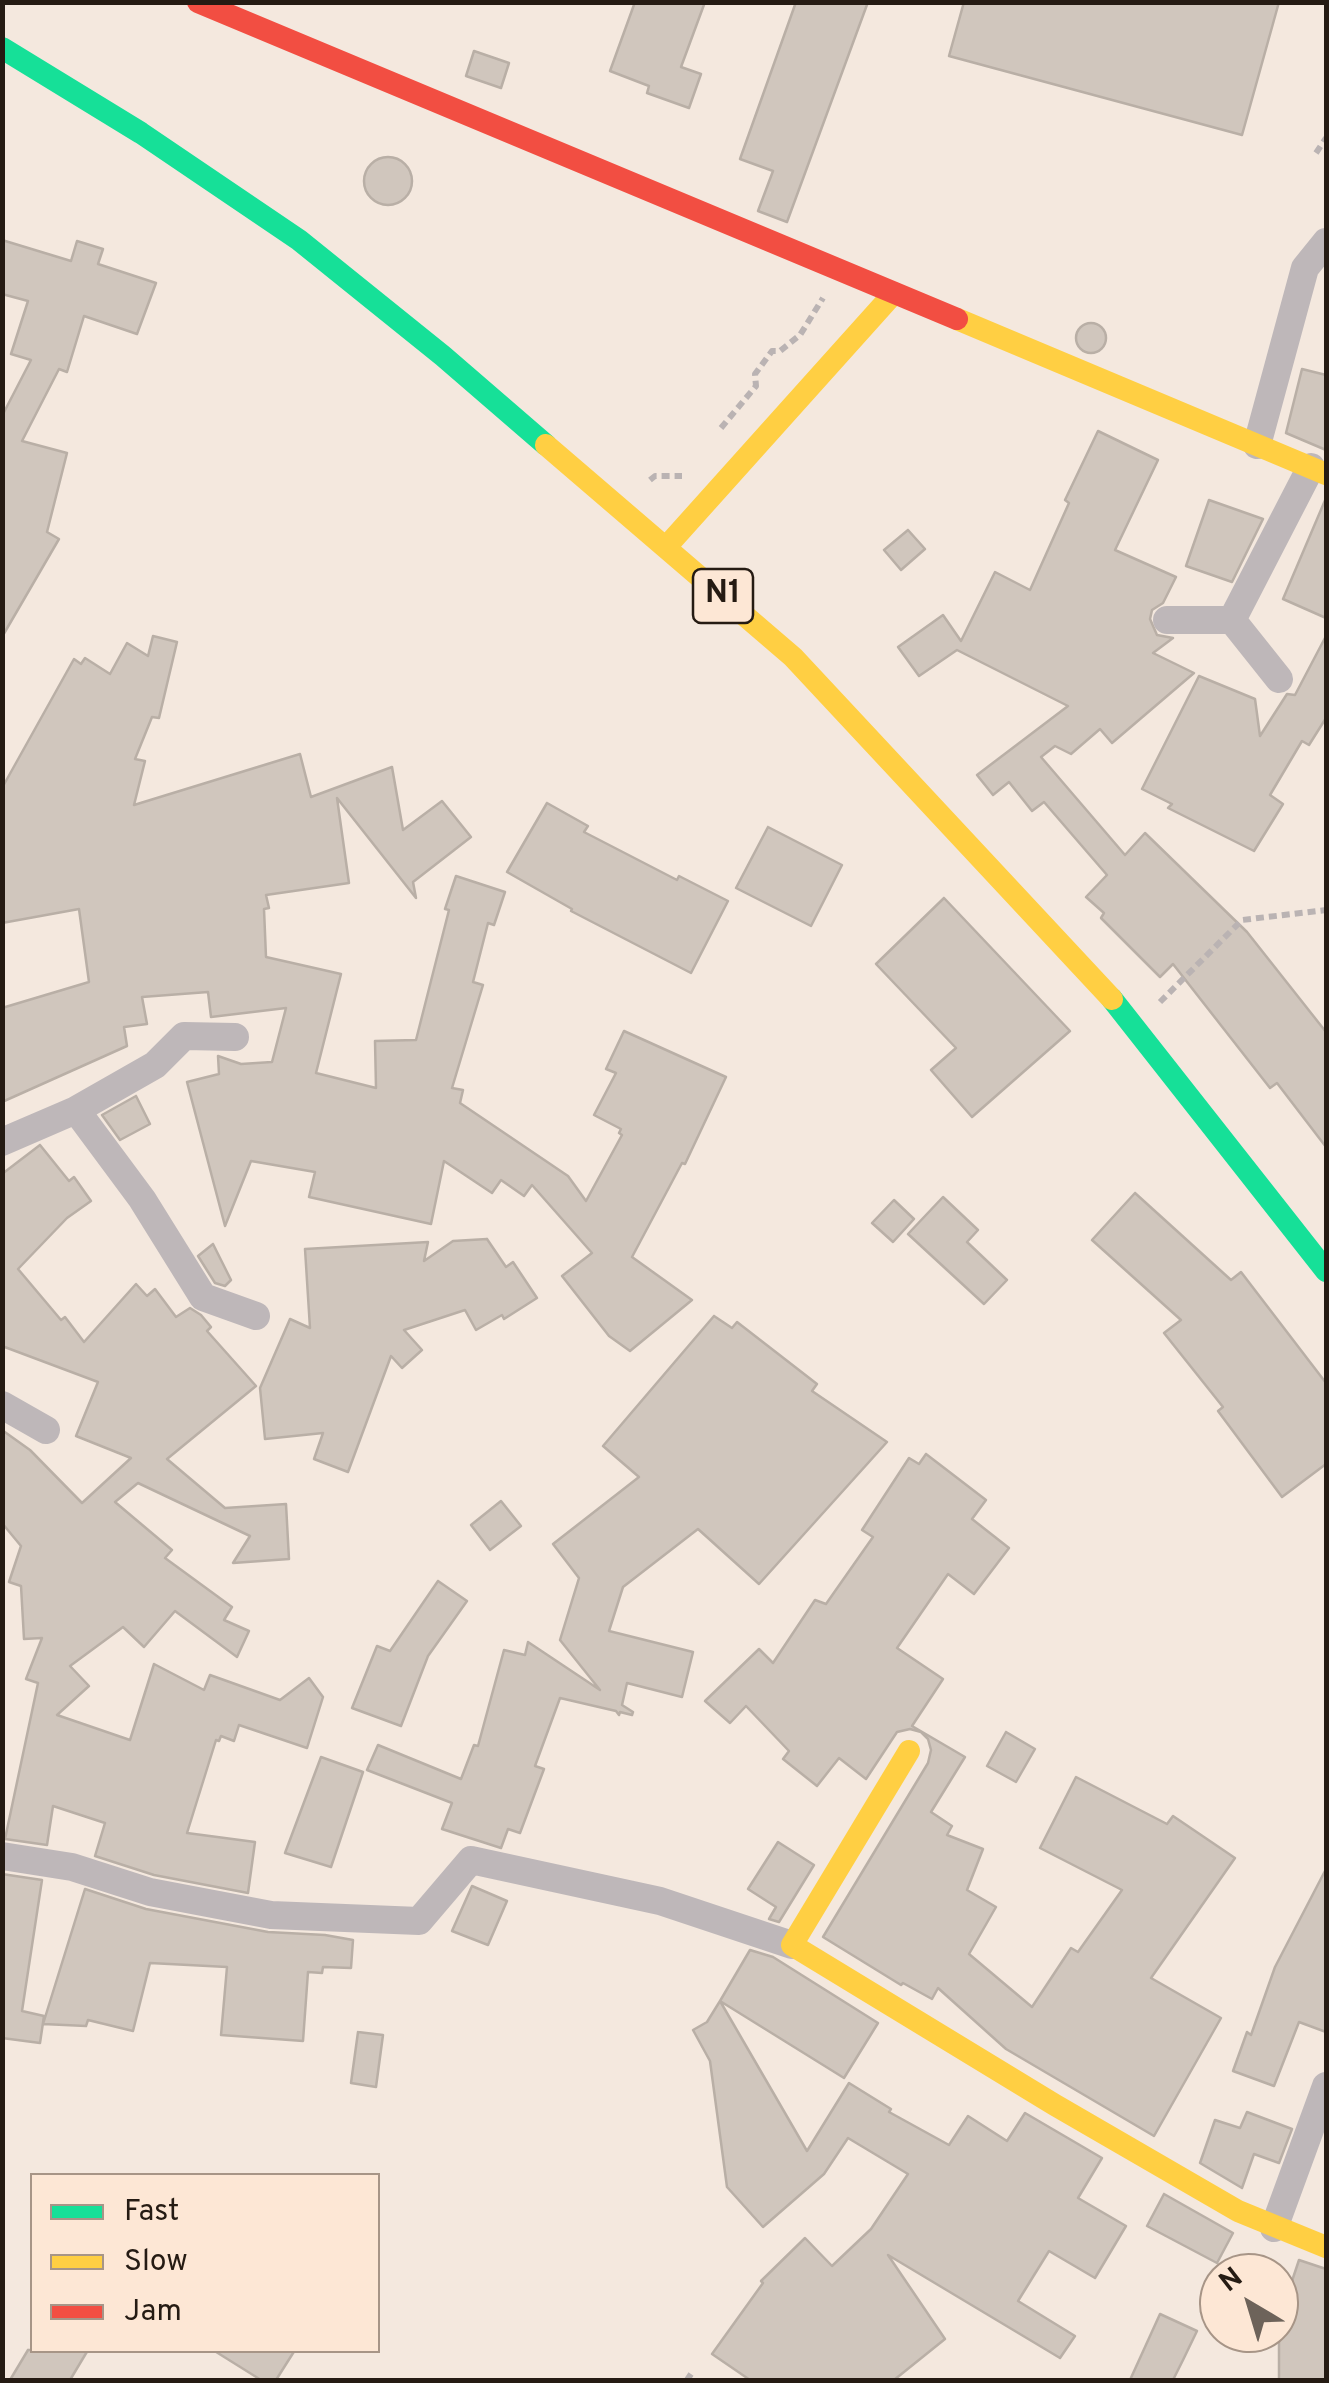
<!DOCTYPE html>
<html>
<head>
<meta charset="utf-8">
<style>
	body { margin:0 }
	#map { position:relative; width:1329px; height:2383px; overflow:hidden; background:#f4e8de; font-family:Overpass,sans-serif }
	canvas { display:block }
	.frame { position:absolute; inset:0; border:5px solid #251b13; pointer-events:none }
	.legend { position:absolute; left:30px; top:2173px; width:350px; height:180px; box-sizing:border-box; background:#fde7d5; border:2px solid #a79587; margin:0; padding:12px 18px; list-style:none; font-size:30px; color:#251b13 }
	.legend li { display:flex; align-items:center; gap:20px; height:50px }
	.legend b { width:50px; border:2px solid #a79587 }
	.north { position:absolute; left:1199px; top:2253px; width:100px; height:100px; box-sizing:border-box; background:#fde7d5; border:2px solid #a79587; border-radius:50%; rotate:322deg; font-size:28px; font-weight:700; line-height:40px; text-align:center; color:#251b13 }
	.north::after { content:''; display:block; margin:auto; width:35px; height:45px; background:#6d635a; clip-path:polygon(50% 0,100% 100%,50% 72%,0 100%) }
</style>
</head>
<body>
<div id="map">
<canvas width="1329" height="2383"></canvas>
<div class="frame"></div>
<ul class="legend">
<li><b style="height:12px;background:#16e098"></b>Fast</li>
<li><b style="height:12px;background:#ffcf43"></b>Slow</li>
<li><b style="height:12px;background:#f24e42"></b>Jam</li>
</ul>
<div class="north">N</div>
</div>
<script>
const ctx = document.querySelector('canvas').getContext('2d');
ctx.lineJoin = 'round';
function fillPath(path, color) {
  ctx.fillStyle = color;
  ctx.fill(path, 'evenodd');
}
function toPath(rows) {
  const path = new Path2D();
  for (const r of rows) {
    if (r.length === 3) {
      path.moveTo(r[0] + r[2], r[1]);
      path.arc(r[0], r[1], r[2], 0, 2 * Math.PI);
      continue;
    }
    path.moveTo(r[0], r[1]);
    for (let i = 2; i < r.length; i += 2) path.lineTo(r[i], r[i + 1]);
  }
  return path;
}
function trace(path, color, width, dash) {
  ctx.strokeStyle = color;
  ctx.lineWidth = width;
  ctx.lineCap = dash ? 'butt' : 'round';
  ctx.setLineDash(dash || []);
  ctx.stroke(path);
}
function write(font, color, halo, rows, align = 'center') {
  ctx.font = font + ' Overpass,sans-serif';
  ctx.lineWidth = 8;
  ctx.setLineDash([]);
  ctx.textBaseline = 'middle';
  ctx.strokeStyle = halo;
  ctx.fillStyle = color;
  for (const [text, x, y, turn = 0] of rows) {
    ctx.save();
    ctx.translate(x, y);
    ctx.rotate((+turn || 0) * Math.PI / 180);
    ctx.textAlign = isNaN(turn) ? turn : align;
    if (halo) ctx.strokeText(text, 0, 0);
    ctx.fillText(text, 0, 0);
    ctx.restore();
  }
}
const building = toPath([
	[635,2,705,2,681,67,701,74,689,108,647,93,649,86,610,71,635,2],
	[796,2,868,2,787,222,758,211,773,171,740,159,796,2],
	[964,2,1279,2,1242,135,949,56,964,2],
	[474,51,509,63,501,88,466,76,474,51],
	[388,181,24],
	[2,240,71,261,77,241,103,249,98,264,156,283,137,334,84,316,67,372,59,369,22,441,67,453,47,532,59,539,2,637,2,416,31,360,11,354,28,301,2,294,2,240],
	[1091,338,15],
	[1302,369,1326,375,1326,450,1286,433,1302,369],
	[1098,431,1158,460,1115,550,1176,577,1163,603,1152,610,1150,619,1157,635,1173,638,1153,653,1194,673,1112,743,1100,729,1071,754,1055,746,1041,757,1125,855,1145,833,1247,932,1326,1032,1326,1147,1277,1083,1270,1088,1173,964,1160,977,1101,918,1104,913,1086,897,1107,875,1044,802,1032,811,1009,782,993,795,977,775,1068,706,957,650,919,676,898,647,943,615,961,641,995,572,1030,590,1069,503,1065,500,1098,431],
	[1326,498,1326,618,1283,599,1326,498],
	[1209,500,1263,519,1232,582,1186,566,1209,500],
	[908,530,925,549,901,570,884,550,908,530],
	[153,636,177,642,159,718,152,717,135,759,145,761,134,805,300,754,311,797,392,767,403,830,442,801,471,837,413,882,416,898,337,798,349,883,266,895,269,908,264,909,266,957,341,974,316,1073,376,1088,375,1041,416,1040,449,910,445,909,456,876,505,892,494,925,488,923,473,982,483,985,452,1088,463,1090,460,1103,568,1176,586,1201,622,1135,619,1133,621,1129,594,1115,616,1073,606,1069,624,1031,726,1077,685,1164,682,1163,632,1257,692,1300,630,1351,609,1336,562,1276,592,1253,532,1185,524,1196,501,1180,492,1193,444,1161,431,1224,309,1197,315,1172,251,1161,225,1226,187,1082,219,1074,218,1056,241,1064,272,1062,286,1008,211,1017,208,992,142,997,147,1024,124,1027,127,1046,2,1102,2,1008,89,982,79,909,2,923,2,788,74,659,81,664,85,658,110,674,127,643,148,656,153,636],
	[1326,636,1326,718,1309,745,1302,741,1270,795,1283,804,1254,851,1168,808,1172,804,1142,789,1199,676,1255,699,1260,736,1287,694,1295,695,1326,636],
	[547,803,588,826,584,832,677,880,679,876,728,901,691,973,571,911,572,909,507,872,547,803],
	[768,827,842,865,811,926,736,888,768,827],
	[944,898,1070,1031,972,1117,931,1070,956,1048,876,964,944,898],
	[136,1096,150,1124,120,1140,102,1115,136,1096],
	[40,1145,69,1181,74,1177,91,1201,67,1218,18,1269,61,1320,65,1317,84,1342,136,1284,147,1296,155,1289,176,1317,190,1308,201,1315,211,1327,207,1331,256,1386,167,1459,225,1508,286,1504,289,1559,233,1563,250,1536,138,1483,115,1502,172,1550,165,1558,232,1607,224,1620,249,1631,237,1657,175,1611,144,1647,123,1627,70,1666,89,1686,57,1715,130,1740,154,1664,204,1690,210,1675,280,1700,309,1678,323,1697,307,1748,239,1725,234,1741,221,1736,219,1741,216,1740,187,1833,255,1842,248,1893,154,1875,95,1856,105,1823,53,1806,47,1845,5,1839,38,1683,26,1679,42,1638,24,1639,21,1586,9,1582,21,1546,2,1523,2,1430,30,1450,82,1503,131,1458,76,1436,98,1382,2,1346,2,1174,40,1145],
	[1135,1193,1231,1280,1241,1272,1326,1383,1326,1464,1282,1497,1218,1411,1223,1407,1164,1333,1181,1320,1092,1240,1135,1193],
	[943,1197,978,1230,967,1242,1007,1280,984,1304,908,1234,943,1197],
	[894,1200,914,1219,893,1242,872,1223,894,1200],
	[487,1239,506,1267,513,1262,537,1298,504,1319,502,1315,476,1330,465,1310,404,1330,422,1350,402,1368,391,1356,348,1472,314,1459,323,1433,265,1439,260,1388,290,1319,310,1328,305,1249,428,1242,424,1261,453,1241,487,1239],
	[213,1244,231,1280,225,1286,215,1283,198,1256,213,1244],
	[714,1316,732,1328,737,1322,817,1384,812,1391,887,1442,759,1584,698,1529,623,1587,609,1631,693,1652,682,1697,627,1683,622,1705,633,1712,632,1715,620,1712,619,1715,616,1711,560,1698,535,1766,544,1769,520,1833,508,1829,501,1848,442,1829,452,1803,367,1770,378,1745,461,1779,474,1745,478,1746,504,1650,525,1655,528,1642,600,1690,560,1640,579,1578,553,1544,639,1477,603,1446,714,1316],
	[926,1454,986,1500,972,1519,1009,1548,974,1594,948,1574,897,1648,943,1679,912,1726,965,1757,931,1812,952,1826,947,1835,983,1849,967,1890,996,1907,969,1954,1032,2007,1071,1948,1078,1952,1122,1890,1040,1848,1076,1777,1167,1824,1173,1816,1235,1858,1151,1978,1221,2018,1154,2136,1006,2049,938,1988,932,1999,903,1983,901,1985,823,1937,928,1763,931,1750,928,1739,921,1732,910,1729,897,1732,866,1779,839,1758,817,1786,783,1759,789,1751,746,1706,730,1723,705,1701,759,1649,773,1663,815,1600,826,1604,873,1537,862,1530,909,1458,919,1464,926,1454],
	[501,1501,521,1526,490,1550,471,1525,501,1501],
	[438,1581,467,1601,428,1656,401,1726,352,1708,377,1646,390,1651,438,1581],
	[1006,1732,1035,1749,1016,1782,987,1766,1006,1732],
	[321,1757,363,1772,331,1867,285,1853,321,1757],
	[778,1842,814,1865,779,1922,769,1919,776,1907,748,1889,778,1842],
	[1326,1869,1326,2032,1299,2022,1274,2086,1233,2071,1247,2032,1251,2035,1275,1967,1326,1869],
	[2,1874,42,1880,22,2011,44,2016,40,2043,2,2038,2,1874],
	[472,1886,507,1901,488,1945,452,1931,472,1886],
	[85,1889,146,1909,268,1932,325,1935,353,1940,351,1968,323,1967,322,1973,308,1972,303,2041,221,2035,227,1967,150,1963,133,2031,88,2020,86,2026,43,2024,85,1889],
	[750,1950,773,1957,878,2023,844,2078,720,2001,750,1950],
	[720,2001,807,2151,849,2083,891,2109,889,2112,949,2145,968,2116,1007,2141,1025,2113,1102,2158,1078,2198,1126,2226,1095,2278,1049,2251,1018,2301,1075,2336,1060,2358,888,2255,945,2339,894,2380,750,2380,712,2354,763,2283,761,2281,805,2238,832,2266,871,2229,908,2174,848,2138,824,2174,763,2227,727,2187,710,2061,693,2030,707,2022,720,2001],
	[358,2032,383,2035,376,2087,351,2083,358,2032],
	[1247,2112,1292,2129,1279,2163,1254,2154,1242,2188,1200,2163,1215,2120,1240,2128,1247,2112],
	[1164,2194,1233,2233,1217,2263,1147,2226,1164,2194],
	[1299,2260,1326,2269,1326,2380,1279,2380,1279,2290,1288,2293,1299,2260],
	[1160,2314,1197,2331,1183,2360,1173,2380,1130,2380,1160,2314],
	[28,2350,88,2350,70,2380,10,2380,28,2350],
	[213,2350,295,2350,276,2380,261,2380,213,2350]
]);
fillPath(building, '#d0c6bd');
trace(building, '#b9afa6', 2.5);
trace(toPath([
	[1316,153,1326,138],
	[721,428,756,386,755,374,772,351,780,351,800,335,823,298],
	[650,480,655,476,682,476],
	[1160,1002,1242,920,1326,910],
	[687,2380,691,2374]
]), '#bab3b3', 6, [8, 5]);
trace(toPath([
	[1257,445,1305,268,1326,242],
	[1167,620,1232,620,1311,467],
	[1232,620,1279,679],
	[76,1110,142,1199,203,1297,256,1316],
	[2,1142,76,1110,155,1065,184,1036,235,1037],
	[2,1405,46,1430],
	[2,1856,72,1867,150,1892,271,1915,419,1921,471,1860,660,1901,792,1945],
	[1274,2228,1326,2086]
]), '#beb7b9', 28);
trace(toPath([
	[2,48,141,133,299,240,443,356,546,445],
	[1112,999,1326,1271]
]), '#16e098', 22);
trace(toPath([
	[957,319,1326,474],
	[546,445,793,657,1112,999],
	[667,546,894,293],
	[909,1751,792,1945,1055,2105,1238,2211,1326,2247]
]), '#ffcf43', 22);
trace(toPath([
	[198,2,957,319]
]), '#f24e42', 22);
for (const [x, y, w] of [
	[723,596,60]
]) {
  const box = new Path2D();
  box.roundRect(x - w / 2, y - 27, w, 54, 8);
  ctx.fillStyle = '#fde7d5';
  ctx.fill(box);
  trace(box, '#251b13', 2.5);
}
write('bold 32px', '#251b13', null, [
	["N1",723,596]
]);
</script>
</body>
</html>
